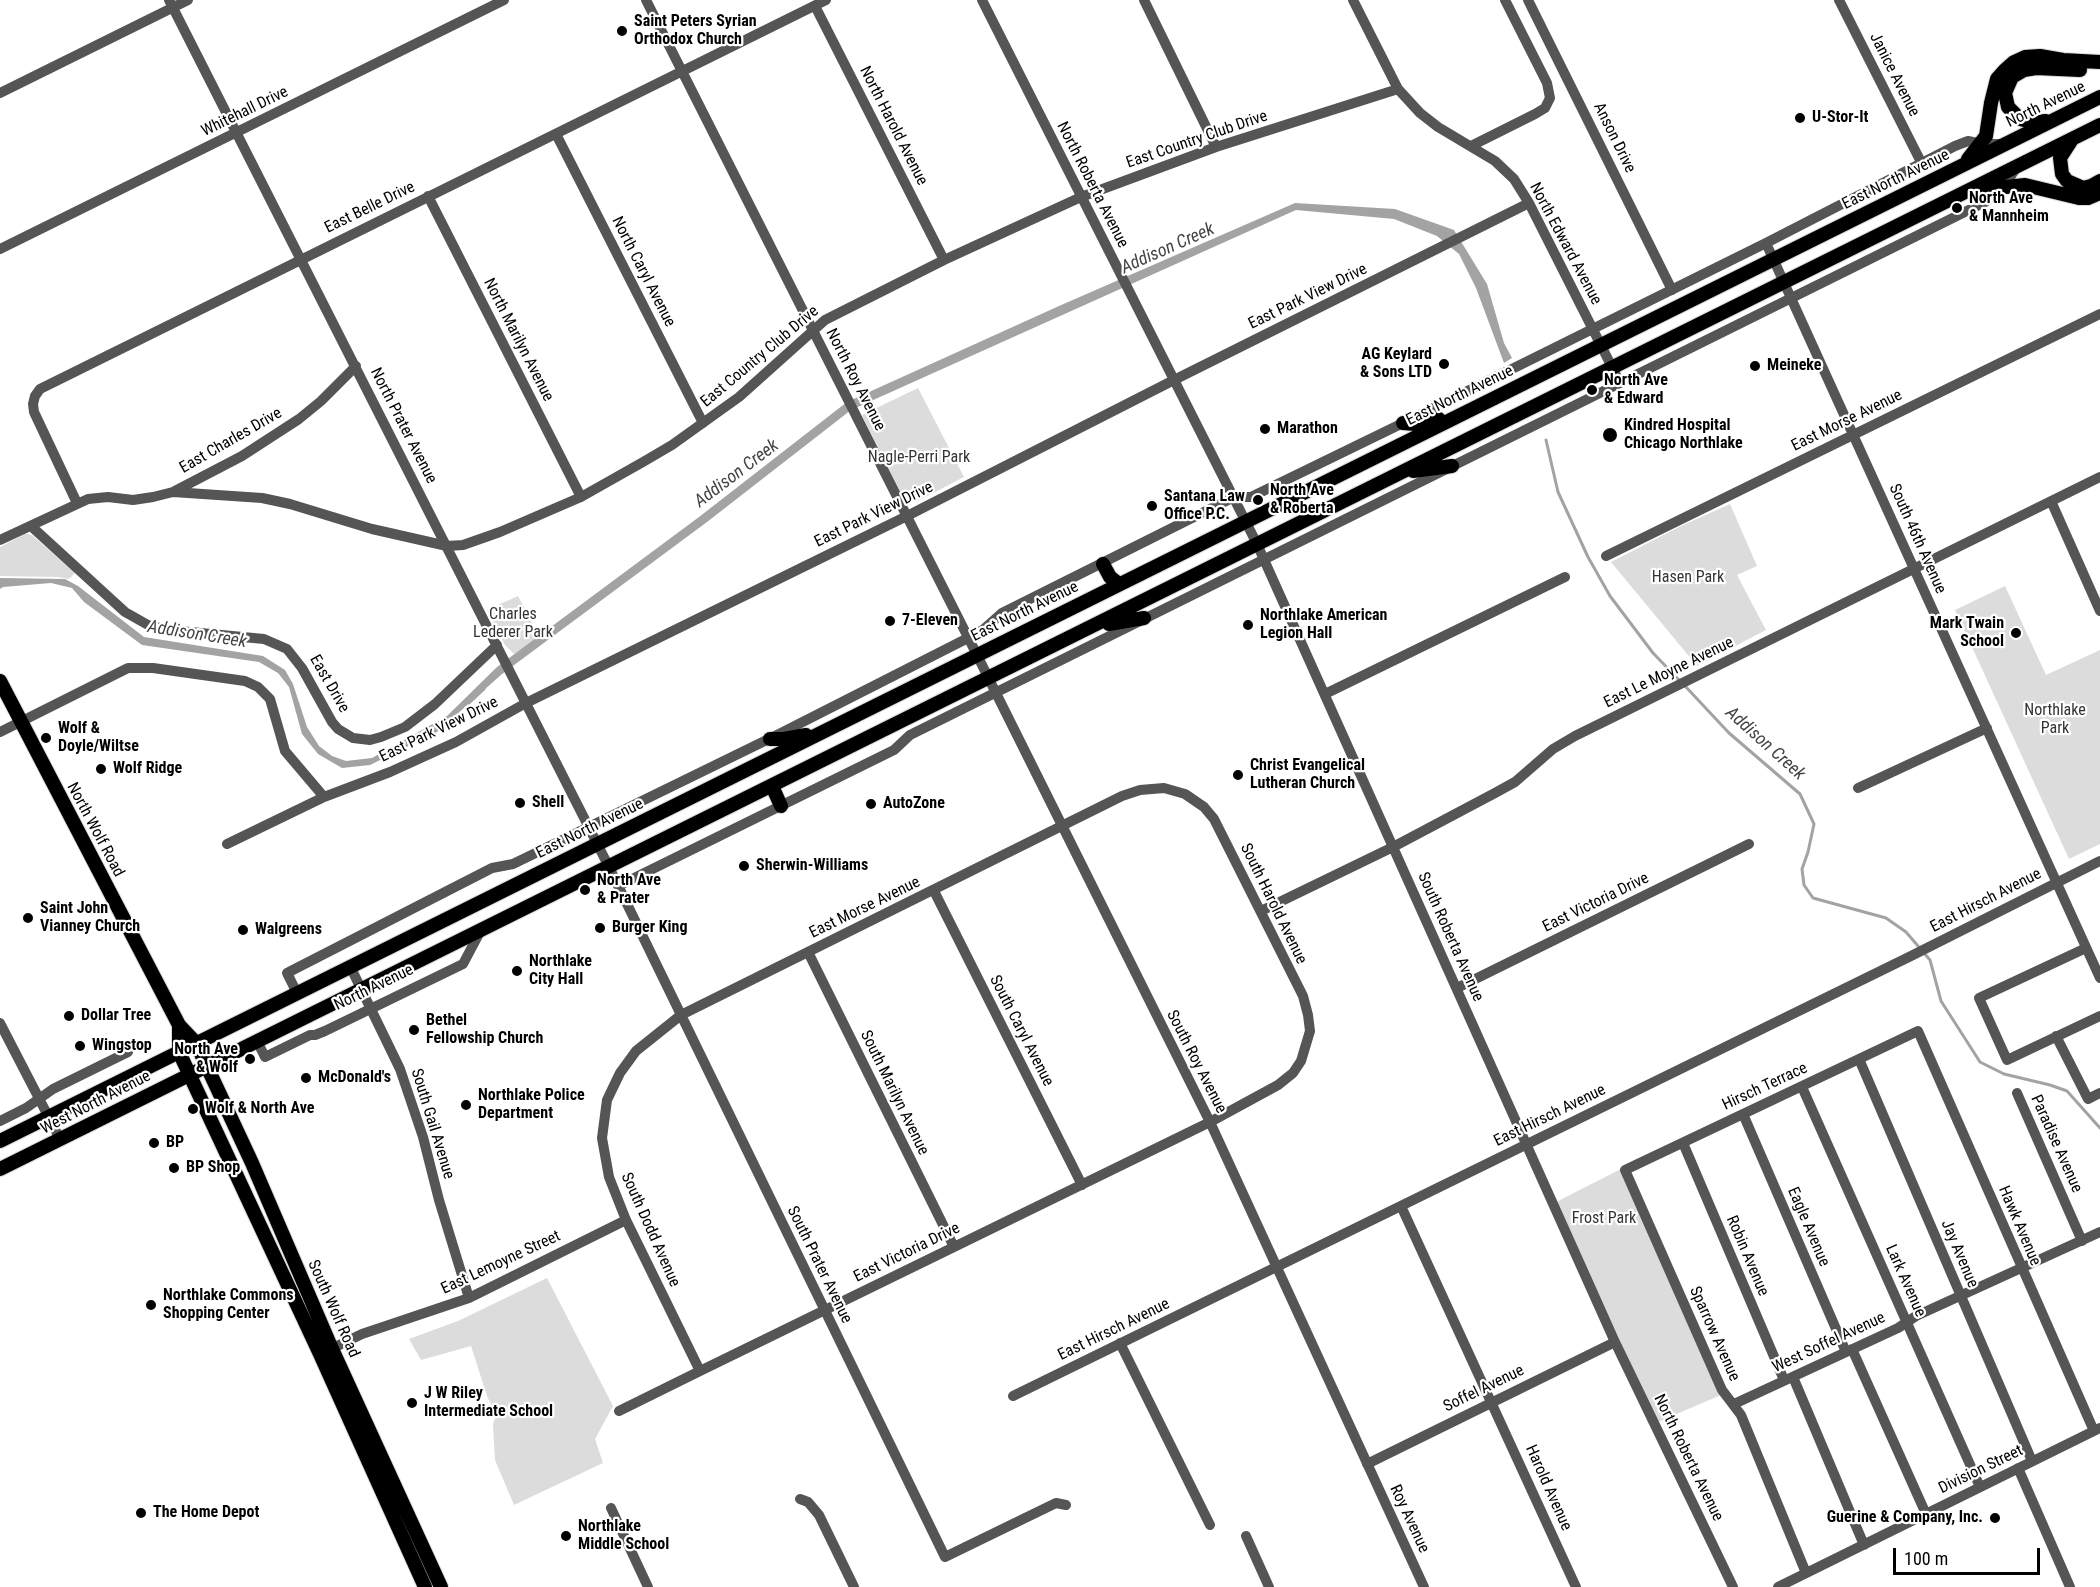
<!DOCTYPE html>
<html>
<head>
<meta charset="utf-8">
<style>
	body { margin:0 }
	#map { position:relative; width:2100px; height:1587px; overflow:hidden; background:#fff; font-family:"Roboto Condensed",sans-serif }
	canvas { display:block }
	.scale { position:absolute; left:1893px; top:1548px; width:147px; height:27px; box-sizing:border-box; border:3px solid #000; border-top:0; padding-left:8px; font-size:18px; line-height:21px; white-space:nowrap; color:#000; -webkit-text-stroke:4px #fff; paint-order:stroke }
</style>
</head>
<body>
<div id="map">
<canvas width="2100" height="1587"></canvas>
<div class="scale">100 m</div>
</div>
<script>
const ctx = document.querySelector('canvas').getContext('2d');
ctx.lineJoin = 'round';
function fillPath(path, color) {
  ctx.fillStyle = color;
  ctx.fill(path, 'evenodd');
}
function toPath(rows) {
  const path = new Path2D();
  for (const r of rows) {
    path.moveTo(r[0], r[1]);
    for (let i = 2; i < r.length; i += 2) path.lineTo(r[i], r[i + 1]);
  }
  return path;
}
function trace(path, color, width, dash) {
  ctx.strokeStyle = color;
  ctx.lineWidth = width;
  ctx.lineCap = dash ? 'butt' : 'round';
  ctx.setLineDash(dash || []);
  ctx.stroke(path);
}
function write(font, color, halo, rows, align = 'center') {
  ctx.font = font + ' "Roboto Condensed",sans-serif';
  ctx.lineWidth = 4.5;
  ctx.setLineDash([]);
  ctx.textBaseline = 'middle';
  ctx.strokeStyle = halo;
  ctx.fillStyle = color;
  for (const [text, x, y, turn = 0] of rows) {
    ctx.save();
    ctx.translate(x, y);
    ctx.rotate((+turn || 0) * Math.PI / 180);
    ctx.textAlign = isNaN(turn) ? turn : align;
    if (halo) ctx.strokeText(text, 0, 0);
    ctx.fillText(text, 0, 0);
    ctx.restore();
  }
}
fillPath(toPath([
	[918,388,964,477,916,502,910,502,904,499,862,415],
	[1730,504,1757,566,1737,575,1766,630,1697,666,1611,562,1681,526],
	[25,534,29,534,33,536,75,573,69,579,58,577,0,576,0,547],
	[2005,586,2046,675,2100,650,2100,844,2069,859,1955,610],
	[518,596,540,638,514,654,505,645,487,610],
	[1621,1169,1721,1395,1658,1422,1556,1202],
	[547,1278,613,1406,595,1439,603,1463,514,1505,495,1460,493,1424,496,1415,487,1396,471,1346,421,1360,409,1339,458,1321]
]), '#dcdcdc');
fillPath(toPath([
	[1295,203,1395,209,1454,230,1487,284,1504,343,1512,358,1504,363,1476,288,1459,254,1437,236,1394,219,1296,210,851,410,707,522,502,674,437,732,370,765,342,768,318,754,302,734,289,687,278,673,259,662,142,645,84,602,72,588,51,583,3,587,0,589,0,578,65,579,78,586,144,637,263,656,285,670,293,684,307,727,319,746,332,756,346,761,372,758,447,716,497,667,699,517,847,402,1059,306]
]), '#a3a3a3');
trace(toPath([
	[1546,440,1558,492,1588,557,1610,596,1653,653,1680,681],
	[1685,686,1729,733,1800,794,1814,824,1808,852,1802,869,1804,885,1813,898,1886,918,1906,932,1930,960,1941,1001,1980,1062,2004,1074,2050,1085,2067,1091,2100,1128],
	[469,703,484,689]
]), '#a3a3a3', 3);
const major = toPath([
	[2046,121,2032,122,2020,119,2008,107,2005,93,2012,77,2024,70,2036,68,2080,70],
	[2071,141,2060,158,2062,174,2067,181,2083,188,2091,186,2100,181],
	[1968,159,1986,136,1991,103,1997,79,2005,70,2014,62,2025,57,2040,56,2063,60,2100,62],
	[1977,190,2025,185,2079,198,2088,198,2100,193],
	[1403,423,1415,424,1439,419],
	[1413,471,1452,466],
	[1103,564,1110,577,1119,584],
	[1109,624,1144,618],
	[0,681,179,1025,196,1043,252,1163,332,1349,441,1587],
	[770,739,784,739,806,735],
	[772,786,781,806],
	[179,1025,179,1052,320,1354,425,1587],
	[0,1141,2100,97],
	[0,1169,2100,125]
]);
trace(major, '#dbdbdb', 16);
trace(toPath([
	[169,0,609,867,945,1557,1056,1503,1066,1505],
	[646,0,977,655,1210,1122,1424,1587],
	[982,0,1257,544,1615,1342,1733,1587],
	[1144,0,1216,147],
	[1353,0,1398,89,1420,113,1438,127,1495,161,1514,179,1529,203,1620,383],
	[1528,0,1672,290],
	[1839,0,1922,164],
	[815,6,944,260],
	[0,93,188,0],
	[556,134,703,423],
	[1471,146,1535,114,1545,108,1550,98,1547,83,1505,0],
	[428,196,581,497],
	[1766,243,2100,978],
	[0,249,504,0],
	[173,492,242,456,299,419,321,401,356,366],
	[2051,501,2100,611],
	[77,503,34,412,33,404,35,396,40,389,826,0],
	[31,526,125,612,148,625,169,630,264,639,287,649,302,668,332,722,338,729,353,738,370,740,381,737,405,727,435,704,497,645],
	[0,540,88,499,108,497,133,500,153,497,173,492,262,498,290,504,372,529,447,546,463,545,500,532,581,497,643,462,672,445,739,397,825,320,944,260,1081,197,1216,147,1398,89],
	[1606,556,2100,314],
	[1325,694,1565,577],
	[0,732,128,668,153,668,245,681,258,687,270,699,285,751,324,797],
	[1858,788,1987,728],
	[227,844,324,797,390,772,456,742,526,703,907,516,1174,380,1529,203],
	[618,886,894,750,910,735,1987,201,2004,187,2017,166],
	[934,891,1082,1185],
	[1261,911,1393,847,1495,793,1515,782,1553,749,1575,736,2100,477],
	[2086,948,1979,998,2007,1060,2100,1016],
	[808,952,954,1247],
	[350,966,400,1069,423,1137,439,1200,469,1298],
	[1457,988,1749,844],
	[297,993,287,973,492,868,513,864,781,733,968,638,984,629,1002,613,1234,497,1251,497,1403,423,1766,243,1955,146,1968,141,1982,144,2005,144],
	[0,1023,60,1139],
	[2056,1036,2088,1099,2100,1093],
	[257,1041,265,1057,310,1035,315,1035,325,1031,463,964,481,930],
	[1859,1059,2032,1461],
	[1802,1087,1980,1487],
	[2017,1093,2082,1241],
	[1743,1114,1846,1352],
	[0,1121,26,1108,53,1089,128,1052],
	[1683,1143,1784,1380],
	[1401,1206,1576,1587],
	[1120,1343,1210,1525],
	[1852,1349,1926,1514],
	[327,1351,362,1334,469,1298,626,1220],
	[1793,1377,1864,1545],
	[1013,1396,1911,956,2100,861],
	[1734,1404,1898,1328,1916,1316,2100,1232],
	[619,1411,700,1371,1210,1122,1278,1085,1293,1073,1301,1061,1310,1031,1308,1015,1303,996,1214,819,1204,807,1185,794,1164,788,1140,790,1122,796,681,1015,636,1051,620,1073,607,1100,602,1138,609,1177,626,1220,700,1371],
	[1367,1464,1615,1342],
	[2018,1468,2070,1587],
	[800,1499,808,1502,819,1515,854,1587],
	[611,1508,648,1587],
	[1246,1536,1269,1587],
	[1806,1573,1741,1415,1722,1390,1625,1170,1918,1031,2094,1431],
	[1778,1587,2100,1428]
]), '#555', 10);
trace(major, '#000', 14);
for (const [x, y, r, color] of [
	[622,31,6,"#000"],
	[1800,118,6,"#000"],
	[1957,208,6,"#000"],
	[1444,364,6,"#000"],
	[1755,366,6,"#000"],
	[1592,390,6,"#000"],
	[1265,429,6,"#000"],
	[1610,435,8,"#000"],
	[1258,500,6,"#000"],
	[1152,506,6,"#000"],
	[890,621,6,"#000"],
	[1248,625,6,"#000"],
	[2016,633,6,"#000"],
	[46,738,6,"#000"],
	[101,769,6,"#000"],
	[1238,775,6,"#000"],
	[520,803,6,"#000"],
	[871,804,6,"#000"],
	[744,866,6,"#000"],
	[585,890,6,"#000"],
	[28,918,6,"#000"],
	[600,928,6,"#000"],
	[243,930,6,"#000"],
	[517,971,6,"#000"],
	[69,1016,6,"#000"],
	[414,1030,6,"#000"],
	[80,1046,6,"#000"],
	[250,1059,6,"#000"],
	[306,1078,6,"#000"],
	[466,1105,6,"#000"],
	[193,1109,6,"#000"],
	[154,1143,6,"#000"],
	[174,1168,6,"#000"],
	[151,1305,6,"#000"],
	[412,1403,6,"#000"],
	[141,1513,6,"#000"],
	[1995,1518,6,"#000"],
	[566,1536,6,"#000"]
]) {
  const dot = new Path2D();
  dot.arc(x, y, r, 0, 2 * Math.PI);
  ctx.fillStyle = color;
  ctx.fill(dot);
  trace(dot, '#fff', 2);
}
write('bold 16px', '#000', '#fff', [
	["Saint Peters Syrian",634,22],
	["Orthodox Church",634,40],
	["U-Stor-It",1812,118],
	["North Ave",1969,199],
	["& Mannheim",1969,217],
	["AG Keylard",1432,355,"right"],
	["& Sons LTD",1432,373,"right"],
	["Meineke",1767,366],
	["North Ave",1604,381],
	["& Edward",1604,399],
	["Kindred Hospital",1624,426],
	["Chicago Northlake",1624,444],
	["Marathon",1277,429],
	["North Ave",1270,491],
	["& Roberta",1270,509],
	["Santana Law",1164,497],
	["Office P.C.",1164,515],
	["Northlake American",1260,616],
	["Legion Hall",1260,634],
	["7-Eleven",902,621],
	["Mark Twain",2004,624,"right"],
	["School",2004,642,"right"],
	["Wolf &",58,729],
	["Doyle/Wiltse",58,747],
	["Christ Evangelical",1250,766],
	["Lutheran Church",1250,784],
	["Wolf Ridge",113,769],
	["Shell",532,803],
	["AutoZone",883,804],
	["Sherwin-Williams",756,866],
	["North Ave",597,881],
	["& Prater",597,899],
	["Saint John",40,909],
	["Vianney Church",40,927],
	["Burger King",612,928],
	["Walgreens",255,930],
	["Northlake",529,962],
	["City Hall",529,980],
	["Dollar Tree",81,1016],
	["Bethel",426,1021],
	["Fellowship Church",426,1039],
	["Wingstop",92,1046],
	["North Ave",238,1050,"right"],
	["& Wolf",238,1068,"right"],
	["McDonald's",318,1078],
	["Northlake Police",478,1096],
	["Department",478,1114],
	["Wolf & North Ave",205,1109],
	["BP",166,1143],
	["BP Shop",186,1168],
	["Northlake Commons",163,1296],
	["Shopping Center",163,1314],
	["J W Riley",424,1394],
	["Intermediate School",424,1412],
	["The Home Depot",153,1513],
	["Guerine & Company, Inc.",1983,1518,"right"],
	["Northlake",578,1527],
	["Middle School",578,1545]
], 'left');
write('16px', '#000', '#fff', [
	["Janice Avenue",1894,75,63],
	["North Avenue",2046,105,-26],
	["Whitehall Drive",245,112,-26],
	["North Harold Avenue",893,126,63],
	["Anson Drive",1614,138,64],
	["East Country Club Drive",1197,140,-19],
	["East North Avenue",1896,180,-26],
	["North Roberta Avenue",1092,185,63],
	["East Belle Drive",370,208,-26],
	["North Edward Avenue",1565,244,62],
	["North Caryl Avenue",643,272,63],
	["East Park View Drive",1308,297,-26],
	["North Marilyn Avenue",518,340,63],
	["East Country Club Drive",760,357,-40],
	["North Roy Avenue",855,380,63],
	["East North Avenue",1460,396,-26],
	["East Morse Avenue",1847,421,-26],
	["North Prater Avenue",403,426,63],
	["East Charles Drive",231,441,-30],
	["East Park View Drive",874,515,-26],
	["South 46th Avenue",1917,539,66],
	["East North Avenue",1025,612,-26],
	["East Le Moyne Avenue",1669,673,-26],
	["East Drive",329,684,60],
	["East Park View Drive",439,730,-26],
	["East North Avenue",590,829,-26],
	["North Wolf Road",95,830,62],
	["East Hirsch Avenue",1986,901,-27],
	["East Victoria Drive",1596,903,-26],
	["South Harold Avenue",1273,904,64],
	["East Morse Avenue",865,908,-26],
	["South Roberta Avenue",1450,937,66],
	["North Avenue",374,988,-26],
	["South Caryl Avenue",1021,1031,63],
	["South Roy Avenue",1196,1062,63],
	["Hirsch Terrace",1765,1087,-25],
	["South Marilyn Avenue",894,1093,64],
	["West North Avenue",96,1103,-27],
	["East Hirsch Avenue",1550,1116,-26],
	["South Gail Avenue",432,1124,73],
	["Paradise Avenue",2056,1144,66],
	["Hawk Avenue",2019,1226,67],
	["Eagle Avenue",1808,1227,67],
	["South Dodd Avenue",650,1230,66],
	["East Victoria Drive",907,1253,-26],
	["Jay Avenue",1959,1254,67],
	["Robin Avenue",1747,1256,67],
	["East Lemoyne Street",501,1263,-25],
	["South Prater Avenue",819,1265,64],
	["Lark Avenue",1905,1281,66],
	["South Wolf Road",333,1309,66],
	["East Hirsch Avenue",1114,1330,-26],
	["Sparrow Avenue",1714,1334,66],
	["West Soffel Avenue",1829,1343,-25],
	["Soffel Avenue",1484,1389,-26],
	["North Roberta Avenue",1688,1458,64],
	["Division Street",1981,1470,-26],
	["Harold Avenue",1548,1488,66],
	["Roy Avenue",1409,1519,65]
]);
write('16px', '#333', '#fff', [
	["Nagle-Perri Park",919,458],
	["Hasen Park",1688,578],
	["Charles",513,615],
	["Lederer Park",513,633],
	["Northlake",2055,711],
	["Park",2055,729],
	["Frost Park",1604,1219]
]);
write('italic 18px', '#444', '#fff', [
	["Addison Creek",1168,249,-24],
	["Addison Creek",737,474,-37],
	["Addison Creek",197,635,9],
	["Addison Creek",1765,744,42]
]);
</script>
</body>
</html>
